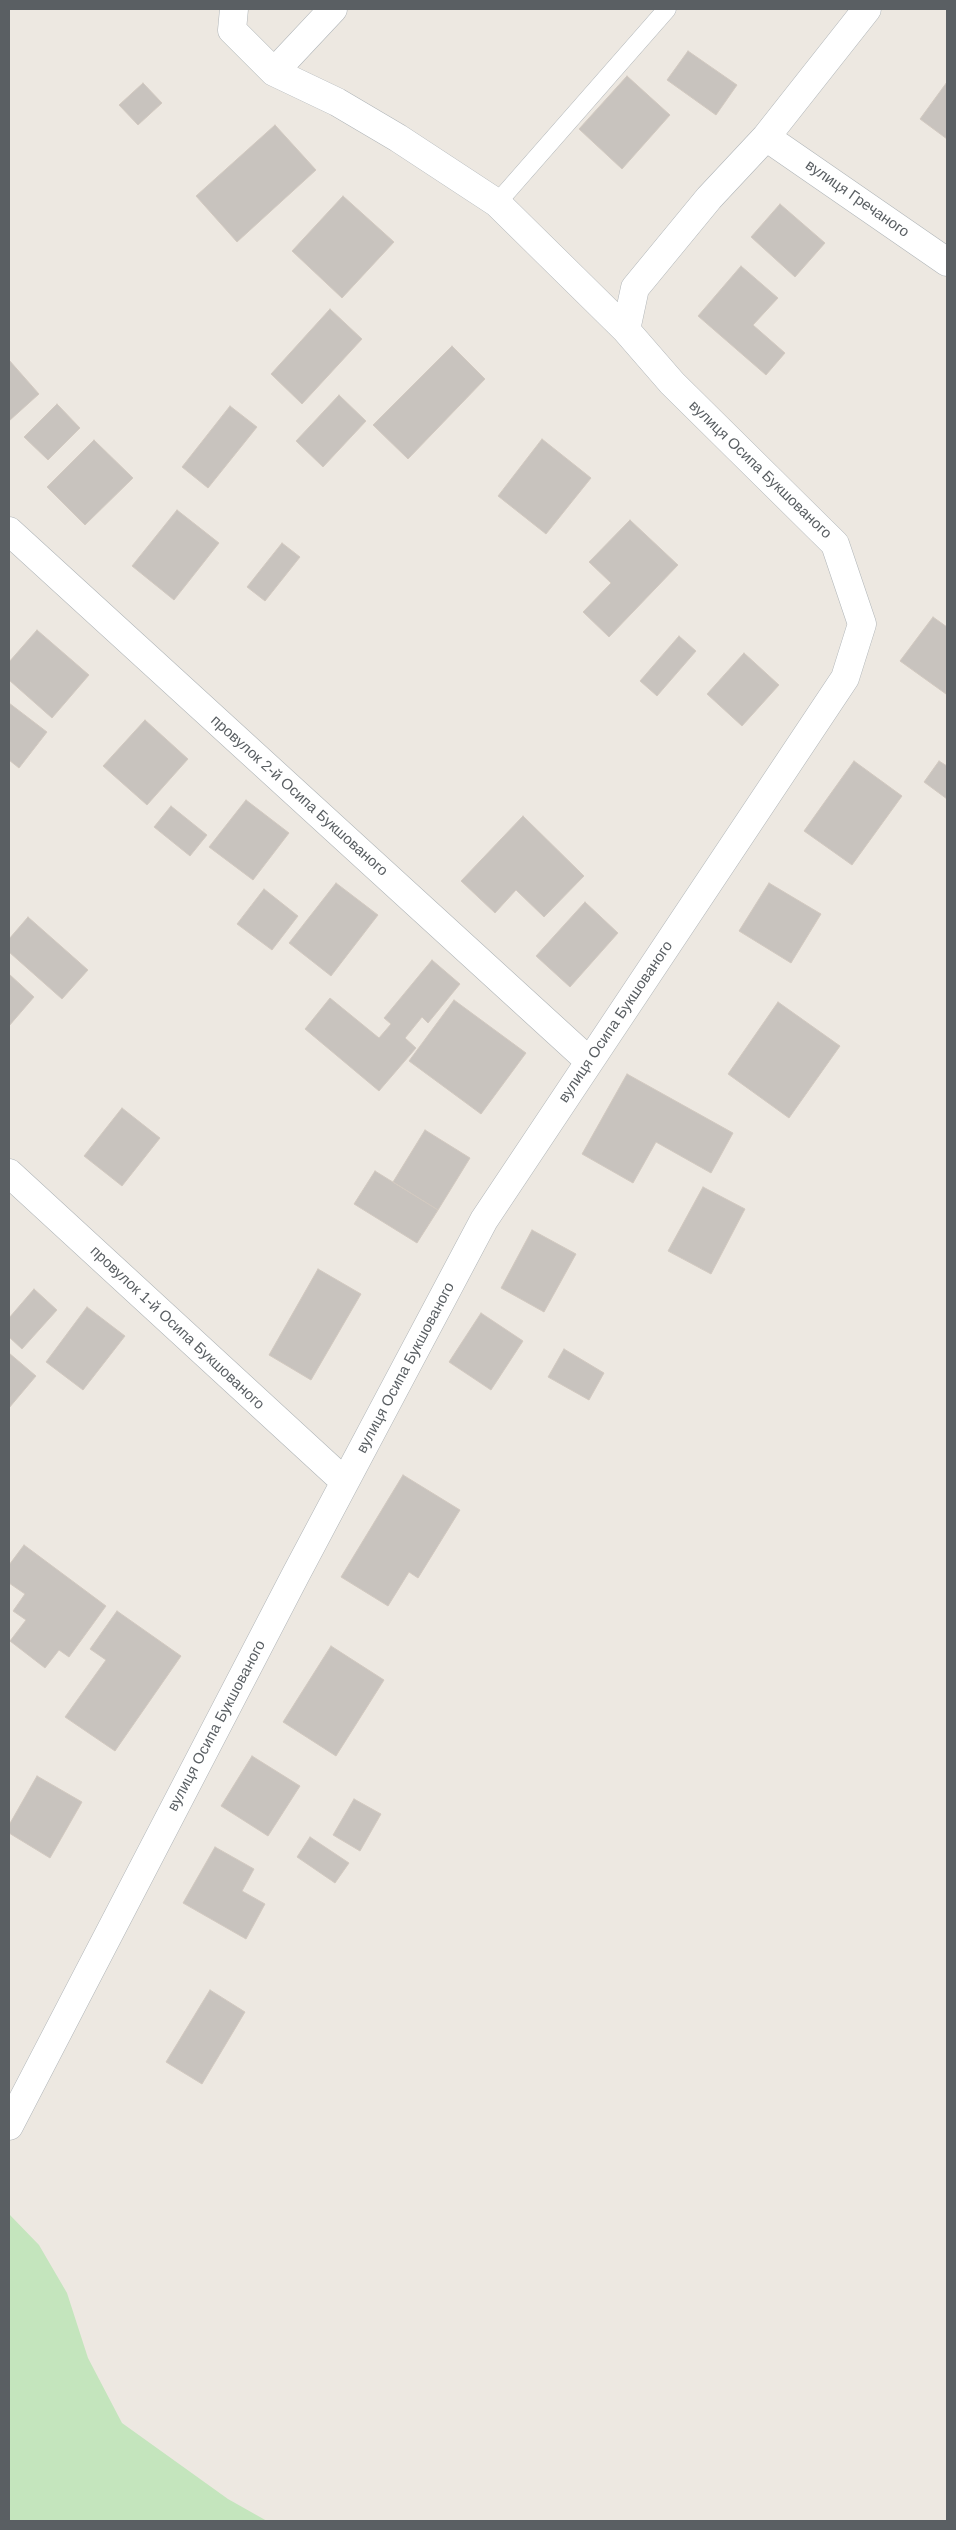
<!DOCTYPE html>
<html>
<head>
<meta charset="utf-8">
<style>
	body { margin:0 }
	#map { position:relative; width:956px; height:2530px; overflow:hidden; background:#ede8e1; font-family:Helvetica,sans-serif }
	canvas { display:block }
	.frame { position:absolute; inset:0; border:10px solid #5a5f63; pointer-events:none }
</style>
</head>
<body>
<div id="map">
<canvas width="956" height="2530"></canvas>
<div class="frame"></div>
</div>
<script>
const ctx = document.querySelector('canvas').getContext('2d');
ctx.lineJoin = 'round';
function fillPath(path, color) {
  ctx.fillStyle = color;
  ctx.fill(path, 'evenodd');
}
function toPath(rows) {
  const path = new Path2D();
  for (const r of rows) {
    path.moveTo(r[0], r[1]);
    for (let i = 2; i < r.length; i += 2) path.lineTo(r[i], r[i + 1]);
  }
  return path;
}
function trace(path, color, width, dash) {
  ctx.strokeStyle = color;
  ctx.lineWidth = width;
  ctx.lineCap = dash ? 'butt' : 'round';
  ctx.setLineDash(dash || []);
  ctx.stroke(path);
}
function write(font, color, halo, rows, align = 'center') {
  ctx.font = font + ' Helvetica,sans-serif';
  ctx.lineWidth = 4;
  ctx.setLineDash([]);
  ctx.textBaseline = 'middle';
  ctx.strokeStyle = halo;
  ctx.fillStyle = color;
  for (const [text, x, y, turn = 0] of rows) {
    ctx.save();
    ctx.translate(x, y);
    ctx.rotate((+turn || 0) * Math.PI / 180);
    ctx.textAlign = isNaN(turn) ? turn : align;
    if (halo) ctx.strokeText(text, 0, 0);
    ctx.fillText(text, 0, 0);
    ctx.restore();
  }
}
fillPath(toPath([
	[9,2214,39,2245,67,2293,88,2358,122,2423,228,2499,267,2521,9,2521]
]), '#c4e5bd');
const building = toPath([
	[688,51,737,85,716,115,667,80,688,51],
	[627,76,670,115,622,169,579,129,627,76],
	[947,82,947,139,920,119,947,82],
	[143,83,162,103,138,125,119,105,143,83],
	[275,125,316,170,237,242,196,196,275,125],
	[343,196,394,242,342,298,292,251,343,196],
	[780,204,825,243,795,277,751,237,780,204],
	[741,266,778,298,753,325,785,353,766,375,698,316,741,266],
	[330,309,362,339,302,404,271,374,330,309],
	[452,346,485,379,408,459,373,425,452,346],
	[9,360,39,394,9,421,9,360],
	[339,395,366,421,323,467,296,441,339,395],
	[57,404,80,428,48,460,24,437,57,404],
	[230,406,257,427,208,488,182,467,230,406],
	[542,439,591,478,546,534,498,496,542,439],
	[94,440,133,478,85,525,47,487,94,440],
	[177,510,219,543,174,600,132,566,177,510],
	[630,520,678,565,609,637,583,612,611,583,589,562,630,520],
	[282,543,300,557,265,601,247,587,282,543],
	[933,617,947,627,946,694,900,661,933,617],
	[37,630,89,675,52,718,9,680,9,662,37,630],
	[679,636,696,651,657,696,640,681,679,636],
	[744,653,779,685,742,726,707,694,744,653],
	[9,703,47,732,19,768,9,760,9,703],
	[145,720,188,759,147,805,103,766,145,720],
	[854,761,902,796,852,865,804,831,854,761],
	[939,761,947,766,947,799,924,782,939,761],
	[246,800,289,833,253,880,209,847,246,800],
	[171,806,207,835,190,856,154,827,171,806],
	[523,816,584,876,544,917,516,890,495,913,461,881,523,816],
	[336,883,378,915,331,976,289,943,336,883],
	[769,883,821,914,791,963,739,931,769,883],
	[264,889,298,916,272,950,237,924,264,889],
	[585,902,618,933,570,987,536,956,585,902],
	[28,917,88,970,62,999,9,952,9,939,28,917],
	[432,960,460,984,428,1023,422,1017,405,1038,416,1048,379,1091,305,1029,330,998,379,1038,391,1024,384,1018,432,960],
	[9,974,34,997,9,1026,9,974],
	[454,1000,526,1053,481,1114,409,1061,454,1000],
	[778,1002,840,1046,789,1118,728,1074,778,1002],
	[627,1074,733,1133,711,1173,656,1142,633,1183,582,1154,627,1074],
	[122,1108,160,1138,122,1186,84,1156,122,1108],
	[425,1130,470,1158,438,1210,393,1182,425,1130],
	[375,1171,438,1210,417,1243,354,1204,375,1171],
	[703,1187,745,1209,711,1274,668,1251,703,1187],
	[532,1230,576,1254,544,1312,501,1288,532,1230],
	[318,1269,361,1294,311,1380,269,1355,318,1269],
	[34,1289,57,1310,22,1349,9,1337,9,1318,34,1289],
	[87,1307,125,1336,83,1390,46,1362,87,1307],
	[481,1313,523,1341,491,1390,449,1362,481,1313],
	[564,1349,604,1373,589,1400,548,1377,564,1349],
	[9,1353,36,1376,9,1408,9,1353],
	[403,1475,460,1510,418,1578,409,1572,388,1606,341,1577,403,1475],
	[24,1545,106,1606,69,1657,59,1650,45,1668,10,1641,26,1620,13,1611,25,1594,9,1583,9,1565,24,1545],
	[117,1611,181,1656,115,1751,65,1717,106,1660,90,1649,117,1611],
	[331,1646,384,1680,336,1756,283,1722,331,1646],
	[252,1756,300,1786,268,1836,221,1806,252,1756],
	[37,1776,82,1802,50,1858,9,1833,9,1825,37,1776],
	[354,1799,381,1814,360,1851,333,1835,354,1799],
	[310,1837,349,1863,335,1883,297,1857,310,1837],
	[215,1847,254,1869,242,1891,265,1904,246,1939,183,1903,215,1847],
	[210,1990,245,2012,202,2084,166,2062,210,1990]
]);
fillPath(building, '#c8c3be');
trace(building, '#d2c9c0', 1);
const lane = toPath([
	[497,203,667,9]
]);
const street = toPath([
	[234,9,232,30,274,72,337,102,398,138,497,203,626,330],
	[274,72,333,9],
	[766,137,947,262],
	[9,531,589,1061],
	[9,1173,345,1482],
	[9,2126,295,1576,484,1220,845,678,862,624,835,544,672,383,626,330,635,288,709,198,766,137,867,9]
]);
trace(lane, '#afb4b7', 19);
trace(street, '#afb4b7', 29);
trace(lane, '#fff', 18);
trace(street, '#fff', 28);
write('15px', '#5a5f63', '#fff', [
	["вулиця Гречаного",857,199,35],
	["вулиця Осипа Букшованого",760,470,44],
	["провулок 2-й Осипа Букшованого",299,796,42],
	["вулиця Осипа Букшованого",616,1022,-56],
	["провулок 1-й Осипа Букшованого",177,1328,43],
	["вулиця Осипа Букшованого",406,1368,-62],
	["вулиця Осипа Букшованого",217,1726,-62]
]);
</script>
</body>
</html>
